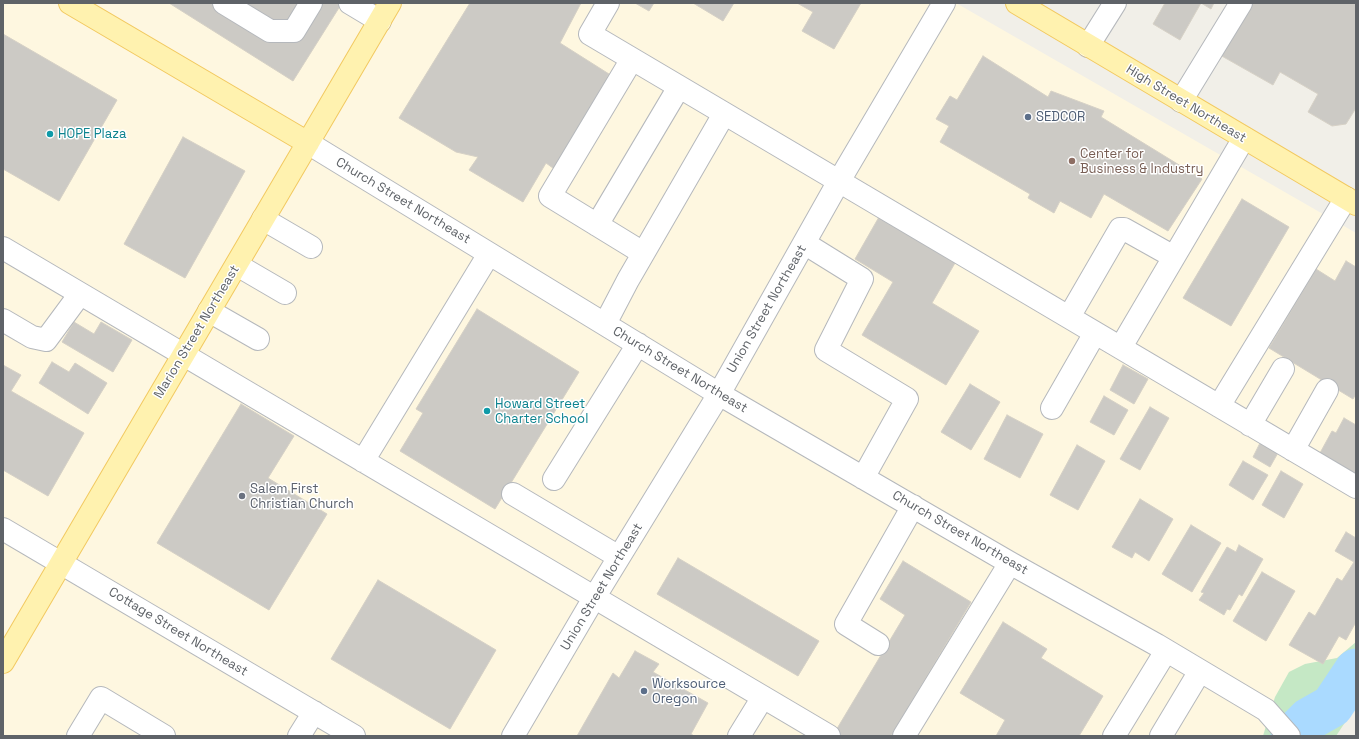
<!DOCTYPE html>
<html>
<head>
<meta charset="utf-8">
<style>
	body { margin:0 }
	#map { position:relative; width:1359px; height:739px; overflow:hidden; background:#f1efe8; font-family:"Space Grotesk",sans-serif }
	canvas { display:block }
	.frame { position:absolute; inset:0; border:4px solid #5f6368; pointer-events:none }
</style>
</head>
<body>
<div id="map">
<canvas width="1359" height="739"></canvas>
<div class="frame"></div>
</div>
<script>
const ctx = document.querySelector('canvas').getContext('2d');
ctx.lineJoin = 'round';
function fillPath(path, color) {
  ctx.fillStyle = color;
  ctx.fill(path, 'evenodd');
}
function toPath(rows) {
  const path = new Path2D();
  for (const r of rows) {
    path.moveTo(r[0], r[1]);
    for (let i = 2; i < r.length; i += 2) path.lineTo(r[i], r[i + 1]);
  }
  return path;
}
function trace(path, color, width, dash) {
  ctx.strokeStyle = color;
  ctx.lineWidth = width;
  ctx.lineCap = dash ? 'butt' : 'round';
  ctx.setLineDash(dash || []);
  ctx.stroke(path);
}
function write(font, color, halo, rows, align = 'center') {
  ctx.font = font + ' "Space Grotesk",sans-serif';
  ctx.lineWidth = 3;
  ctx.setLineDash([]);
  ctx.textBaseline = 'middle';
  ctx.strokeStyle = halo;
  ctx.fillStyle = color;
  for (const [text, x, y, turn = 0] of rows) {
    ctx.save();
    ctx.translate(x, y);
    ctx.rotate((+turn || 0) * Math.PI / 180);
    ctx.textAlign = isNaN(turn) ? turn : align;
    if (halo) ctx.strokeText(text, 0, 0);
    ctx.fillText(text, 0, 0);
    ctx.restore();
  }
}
fillPath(toPath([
	[3,3,956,3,1356,233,1356,642,1337,658,1305,664,1275,697,1263,736,3,736]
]), '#fef7e0');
fillPath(toPath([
	[1356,642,1356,706,1336,736,1263,736,1275,697,1289,672,1305,664,1337,658]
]), '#c5e8c5');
trace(toPath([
	[1292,736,1309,719,1332,706,1356,670]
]), '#aadaff', 43);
const building = toPath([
	[169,3,342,3,293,81,169,3],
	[470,3,581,3,560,43,609,74,557,171,546,163,523,202,469,170,478,157,456,152,399,118,470,3],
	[635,3,654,3,649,11,635,3],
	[693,3,734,3,723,21,693,3],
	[797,3,861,3,834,49,802,31,813,12,797,3],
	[1165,3,1201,3,1180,40,1153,24,1165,3],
	[1201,3,1214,3,1211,9,1201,3],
	[1250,3,1356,3,1356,108,1346,124,1332,126,1308,112,1318,94,1280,72,1273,85,1220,55,1250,3],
	[3,34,117,100,59,201,3,169,3,34],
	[983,56,1048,97,1051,91,1104,111,1101,117,1202,179,1168,231,1104,194,1091,218,1060,201,1054,213,1028,198,1030,194,940,142,949,126,936,119,950,96,957,100,983,56],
	[183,137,245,171,185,278,124,244,183,137],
	[1242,199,1289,227,1231,326,1183,298,1242,199],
	[879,217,955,263,932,303,979,331,946,385,862,335,893,282,855,259,879,217],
	[1346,261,1356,267,1356,394,1353,399,1269,348,1316,269,1335,281,1346,261],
	[477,309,579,372,495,509,400,451,423,413,416,409,477,309],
	[74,322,94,334,101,322,132,340,113,372,62,342,74,322],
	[52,362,69,372,75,363,107,383,88,414,39,383,52,362],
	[3,365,21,375,11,391,84,433,48,496,3,470,3,365],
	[1123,365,1148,379,1134,404,1110,390,1123,365],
	[970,384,1000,402,971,450,941,432,970,384],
	[1104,396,1128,410,1114,435,1090,422,1104,396],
	[241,404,294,436,268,478,327,514,269,610,157,543,241,404],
	[1150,407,1169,418,1140,470,1120,459,1150,407],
	[1007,415,1043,434,1020,478,984,459,1007,415],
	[1344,418,1356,425,1356,474,1320,453,1332,431,1336,433,1344,418],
	[1261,441,1279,451,1270,467,1253,457,1261,441],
	[1077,445,1105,461,1078,510,1050,495,1077,445],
	[1243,461,1268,475,1253,500,1229,485,1243,461],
	[1281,471,1303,484,1284,518,1262,505,1281,471],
	[1140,499,1173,519,1149,561,1135,552,1132,558,1112,547,1140,499],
	[1191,525,1221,543,1192,592,1162,574,1191,525],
	[1346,532,1356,538,1356,622,1346,640,1339,636,1323,664,1289,645,1309,612,1315,616,1337,578,1342,581,1354,562,1335,551,1346,532],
	[1239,545,1263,559,1242,596,1239,594,1230,610,1227,609,1224,615,1199,600,1204,593,1201,592,1227,547,1236,552,1239,545],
	[678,558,819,641,798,676,657,594,678,558],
	[903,561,971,602,891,736,842,736,835,732,905,615,880,599,903,561],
	[1262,572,1295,591,1266,641,1233,621,1262,572],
	[378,580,496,650,450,729,331,659,378,580],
	[1003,622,1047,649,1041,658,1103,696,1079,736,996,736,1005,720,960,693,1003,622],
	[635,651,659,664,653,672,708,703,691,734,694,736,577,736,613,673,619,678,635,651]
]);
fillPath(building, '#cccac5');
trace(building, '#d6d1c6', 1);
const minor = toPath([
	[224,3,270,31,294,31,311,3],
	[350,3,380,21],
	[608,3,590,34,1356,487],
	[1088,46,1115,3],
	[632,59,550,196,643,253],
	[1181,101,1241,3],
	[308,143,719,394,1010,563,1157,645,1266,710,1289,736],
	[263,219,311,247],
	[597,225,679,87],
	[804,243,862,279,826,350,907,399,863,478],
	[3,248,829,736],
	[237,265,285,293],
	[209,311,258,339],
	[1069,317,1120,229,1124,229,1174,257],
	[3,320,32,337,46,340,80,294],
	[605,324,628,280,724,114],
	[1121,347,1244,138],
	[1219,406,1346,198],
	[1052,408,1095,333],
	[1250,425,1283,369],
	[1293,450,1327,390],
	[363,461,489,254],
	[554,479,638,344],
	[513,494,619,557],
	[3,529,354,736],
	[878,644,846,624,913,506],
	[78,736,101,698,164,736],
	[299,736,314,712],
	[513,736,594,598,719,394,839,181,944,3],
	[739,736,763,697],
	[904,736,1010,563],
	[1114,736,1166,651],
	[1161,736,1200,671]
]);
const major = toPath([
	[70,3,308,143],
	[1017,3,1356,204],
	[3,662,390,3]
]);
trace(minor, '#b5b8bc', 24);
trace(major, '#f2c960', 24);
trace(minor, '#fff', 22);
trace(major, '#fff2af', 22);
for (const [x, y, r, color] of [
	[1028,117,4,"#5c6f8a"],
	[50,134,4,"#0f9aa8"],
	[1072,161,4,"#8d6e63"],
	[487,411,4,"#0f9aa8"],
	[242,496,4,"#6b7280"],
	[644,691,4,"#5c6f8a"]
]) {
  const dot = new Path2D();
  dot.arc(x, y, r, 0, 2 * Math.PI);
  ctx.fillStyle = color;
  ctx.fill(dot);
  trace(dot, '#fff', 1.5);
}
write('13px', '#5f6368', '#fff', [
	["High Street Northeast",1186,104,31],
	["Church Street Northeast",403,201,31],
	["Union Street Northeast",767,309,-60],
	["Marion Street Northeast",197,332,-59],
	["Church Street Northeast",680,370,31],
	["Church Street Northeast",960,533,30],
	["Union Street Northeast",602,587,-59],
	["Cottage Street Northeast",178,632,31]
]);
write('13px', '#4e5e75', '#fff', [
	["SEDCOR",1036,117],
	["Worksource",652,684],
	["Oregon",652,699]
], 'left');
write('13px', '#0d838f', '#fff', [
	["HOPE Plaza",58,134],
	["Howard Street",495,404],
	["Charter School",495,419]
], 'left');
write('13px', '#785e54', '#fff', [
	["Center for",1080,154],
	["Business & Industry",1080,169]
], 'left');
write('13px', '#5b616d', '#fff', [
	["Salem First",250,489],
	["Christian Church",250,504]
], 'left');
</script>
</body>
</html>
